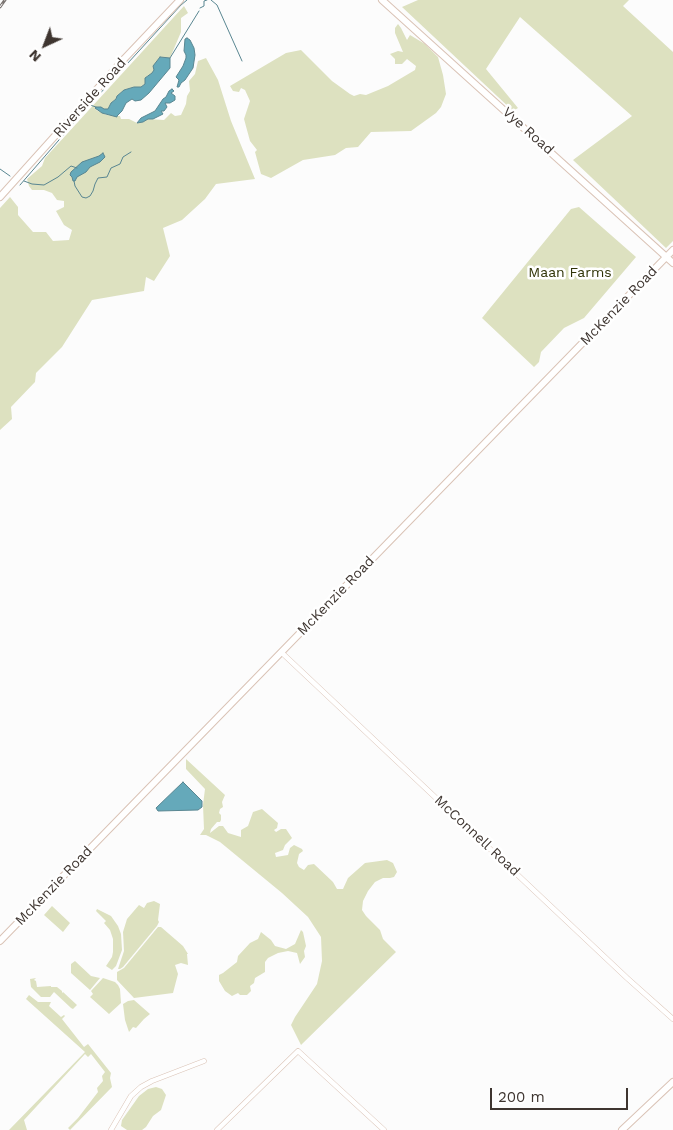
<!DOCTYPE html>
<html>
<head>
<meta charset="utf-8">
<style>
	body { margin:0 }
	#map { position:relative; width:673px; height:1130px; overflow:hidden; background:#fcfcfc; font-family:"Work Sans",sans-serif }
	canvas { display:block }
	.north { position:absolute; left:20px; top:20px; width:50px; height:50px; -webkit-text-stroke:4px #fff; paint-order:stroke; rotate:223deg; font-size:14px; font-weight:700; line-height:20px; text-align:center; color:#3e3530 }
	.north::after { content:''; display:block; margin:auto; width:18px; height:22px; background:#3e3530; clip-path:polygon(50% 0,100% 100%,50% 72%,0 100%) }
	.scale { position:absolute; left:490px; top:1088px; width:138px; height:22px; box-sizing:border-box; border:2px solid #3e3530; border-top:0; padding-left:6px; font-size:15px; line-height:18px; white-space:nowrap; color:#3e3530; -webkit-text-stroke:4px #fff; paint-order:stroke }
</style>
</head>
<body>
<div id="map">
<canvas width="673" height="1130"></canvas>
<div class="north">N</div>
<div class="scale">200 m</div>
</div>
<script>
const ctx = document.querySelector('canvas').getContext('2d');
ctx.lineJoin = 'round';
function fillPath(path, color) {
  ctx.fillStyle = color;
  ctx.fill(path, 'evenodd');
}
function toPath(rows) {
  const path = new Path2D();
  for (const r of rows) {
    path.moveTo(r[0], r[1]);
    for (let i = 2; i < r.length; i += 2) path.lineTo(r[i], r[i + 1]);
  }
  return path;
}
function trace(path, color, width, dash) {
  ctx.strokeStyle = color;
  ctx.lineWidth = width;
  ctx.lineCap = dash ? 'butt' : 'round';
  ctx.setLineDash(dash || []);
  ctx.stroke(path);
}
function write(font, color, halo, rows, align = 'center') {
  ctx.font = font + ' "Work Sans",sans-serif';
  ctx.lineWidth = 5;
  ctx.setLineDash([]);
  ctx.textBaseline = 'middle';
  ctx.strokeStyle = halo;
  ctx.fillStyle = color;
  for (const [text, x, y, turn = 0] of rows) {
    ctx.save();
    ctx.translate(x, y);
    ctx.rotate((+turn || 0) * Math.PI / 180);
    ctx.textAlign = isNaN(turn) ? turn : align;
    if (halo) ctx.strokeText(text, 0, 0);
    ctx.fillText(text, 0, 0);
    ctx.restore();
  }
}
fillPath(toPath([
	[418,0,629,0,623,6,673,52,673,241,666,248,573,160,632,116,520,17,486,69,518,108,513,111,402,7],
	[184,6,188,13,181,18,181,32,170,58,160,57,154,70,152,74,147,76,145,84,141,87,134,87,124,90,117,96,116,99,111,103,109,109,96,110,107,115,120,116,121,119,129,119,137,123,143,122,148,119,164,120,171,113,175,116,181,115,186,104,187,96,190,91,189,81,195,74,198,61,206,58,218,80,231,121,255,179,216,184,205,199,182,220,163,228,170,256,154,281,146,277,144,291,92,300,62,347,36,373,35,382,11,407,12,419,0,430,0,208,10,197,18,207,18,215,33,232,46,232,53,241,69,240,72,230,64,225,56,211,64,207,64,201,57,200,52,193,44,190,32,190,29,186,27,179,42,166,45,158],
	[398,24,401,28,407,40,410,35,425,44,438,57,443,75,446,94,441,107,436,113,411,131,371,132,358,147,346,148,335,155,303,160,271,178,261,174,255,152,257,150,250,141,244,119,250,101,245,90,241,88,239,92,233,91,230,86,286,53,301,50,332,81,350,94,354,96,360,94,366,95,388,86,415,70,416,66,407,59,402,64,395,64,395,59,390,54,398,51,403,52,395,33,395,28],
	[579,207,636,257,584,318,564,328,541,352,539,362,534,367,482,318,571,209],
	[186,759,225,795,222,802,223,807,220,809,219,813,221,815,221,820,220,822,217,822,211,829,210,833,219,826,223,826,228,833,241,837,241,830,248,826,253,812,262,809,278,823,277,828,274,830,276,832,281,829,286,829,292,838,285,845,283,850,275,853,276,857,288,855,290,848,294,845,302,849,303,851,299,854,297,863,299,867,304,870,308,865,314,864,333,882,337,889,343,889,348,878,365,863,387,860,393,863,397,872,394,877,390,878,383,878,375,882,368,891,363,901,362,910,366,916,380,930,383,939,396,952,301,1045,291,1025,295,1017,317,984,322,961,321,937,308,917,282,893,220,842,206,835,200,835,204,829,203,805,205,789,186,769],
	[154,901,160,904,158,920,159,922,157,926,123,967,120,969,118,969,124,951,123,932,127,919,139,905,144,908,147,903],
	[52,906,70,923,63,932,44,915],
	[97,909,111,916,118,926,121,934,122,950,116,966,112,970,106,966,112,957,113,952,113,939,110,930,104,923,106,921,96,911],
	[158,927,161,927,183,946,188,954,187,954,188,965,181,963,175,965,178,974,173,993,134,998,117,980,117,972,124,968],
	[301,930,303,932,306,946,304,951,305,957,300,964,297,953,288,951,278,953,268,958,265,962,265,972,255,978,254,983,250,986,251,991,247,995,240,995,238,993,232,996,225,991,219,981,219,975,223,973,237,962,238,956,250,943,258,939,261,932,271,940,275,946,286,949,295,944],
	[75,961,91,976,100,978,90,990,71,973,71,964],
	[36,978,34,980,36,981,37,987,51,986,51,987,57,987,62,991,62,993,63,992,77,1005,73,1009,71,1008,54,992,50,997,41,997,31,987,30,979],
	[103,978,115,982,118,985,120,989,121,1003,109,1014,90,997,93,994,91,991],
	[29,995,38,1002,51,1002,49,1006,61,1017,64,1015,65,1016,62,1019,84,1047,88,1044,111,1073,110,1078,112,1087,70,1130,68,1128,78,1118,98,1092,97,1088,103,1081,102,1076,105,1072,91,1054,88,1057,85,1054,24,1120,27,1130,9,1130,85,1052,26,999],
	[134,1000,150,1014,144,1019,136,1028,133,1027,129,1032,125,1020,123,1004,128,1001],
	[156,1087,162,1089,166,1095,161,1110,153,1116,146,1127,142,1130,127,1130,121,1126,122,1120,139,1096,148,1089]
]), '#dde1c0');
const water = toPath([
	[187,38,190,40,194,48,195,55,193,68,185,80,181,83,179,87,177,87,179,80,176,77,183,66,186,58,186,55,184,51,185,39,187,38],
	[160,57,170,58,170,68,149,93,141,100,135,101,132,99,126,103,122,111,117,116,117,117,102,113,95,108,96,107,101,107,104,109,108,109,111,103,116,99,117,96,124,90,134,87,141,87,145,84,145,78,152,73,154,70,153,66,160,57],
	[172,89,174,91,171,93,175,96,175,100,170,103,165,103,167,107,164,111,161,111,163,114,153,119,148,119,143,122,137,123,141,118,155,111,163,99,166,97,169,91,172,89],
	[103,153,105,157,100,162,90,167,86,172,77,177,75,181,73,181,72,177,70,175,71,172,82,162,99,156,103,153],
	[183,782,202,801,202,807,198,810,158,811,156,808,183,782]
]);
fillPath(water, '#65a9ba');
trace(water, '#598691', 1);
trace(toPath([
	[211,0,217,5,242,61],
	[200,8,204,6,204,1,207,0],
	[170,58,199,11],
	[90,105,96,107],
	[0,169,10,176],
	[24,181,32,184,44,185,58,177,71,166,77,168],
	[74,181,75,186,82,197,86,198,90,196,93,191,95,184,98,178,107,177,111,168,120,164,123,157,131,152],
	[20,185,84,111,181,5,187,0]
]), '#598691', 1);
const street = toPath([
	[281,652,627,978,673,1019],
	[111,1130,131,1096,141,1087,152,1081,204,1061],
	[217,1130,298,1051,384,1130]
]);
const secondary = toPath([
	[382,0,673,263],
	[0,197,125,58,180,0],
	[0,941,673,250],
	[622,1130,673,1082]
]);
trace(street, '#dac3b6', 5.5);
trace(secondary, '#dac3b6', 8);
trace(street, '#fff', 4.5);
trace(secondary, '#fff', 6);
const rail = toPath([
	[0,7,5,0]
]);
trace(rail, '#7b7572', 3);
trace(rail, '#fff', 1, [4]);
write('14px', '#3e3530', '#fff', [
	["Riverside Road",90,98,-48],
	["Vye Road",528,131,42],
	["McKenzie Road",619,306,-46],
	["McKenzie Road",336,596,-46],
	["McConnell Road",477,836,43],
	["McKenzie Road",54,886,-46]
]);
write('14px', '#2f3307', '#fff', [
	["Maan Farms",570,273]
]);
</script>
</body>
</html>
